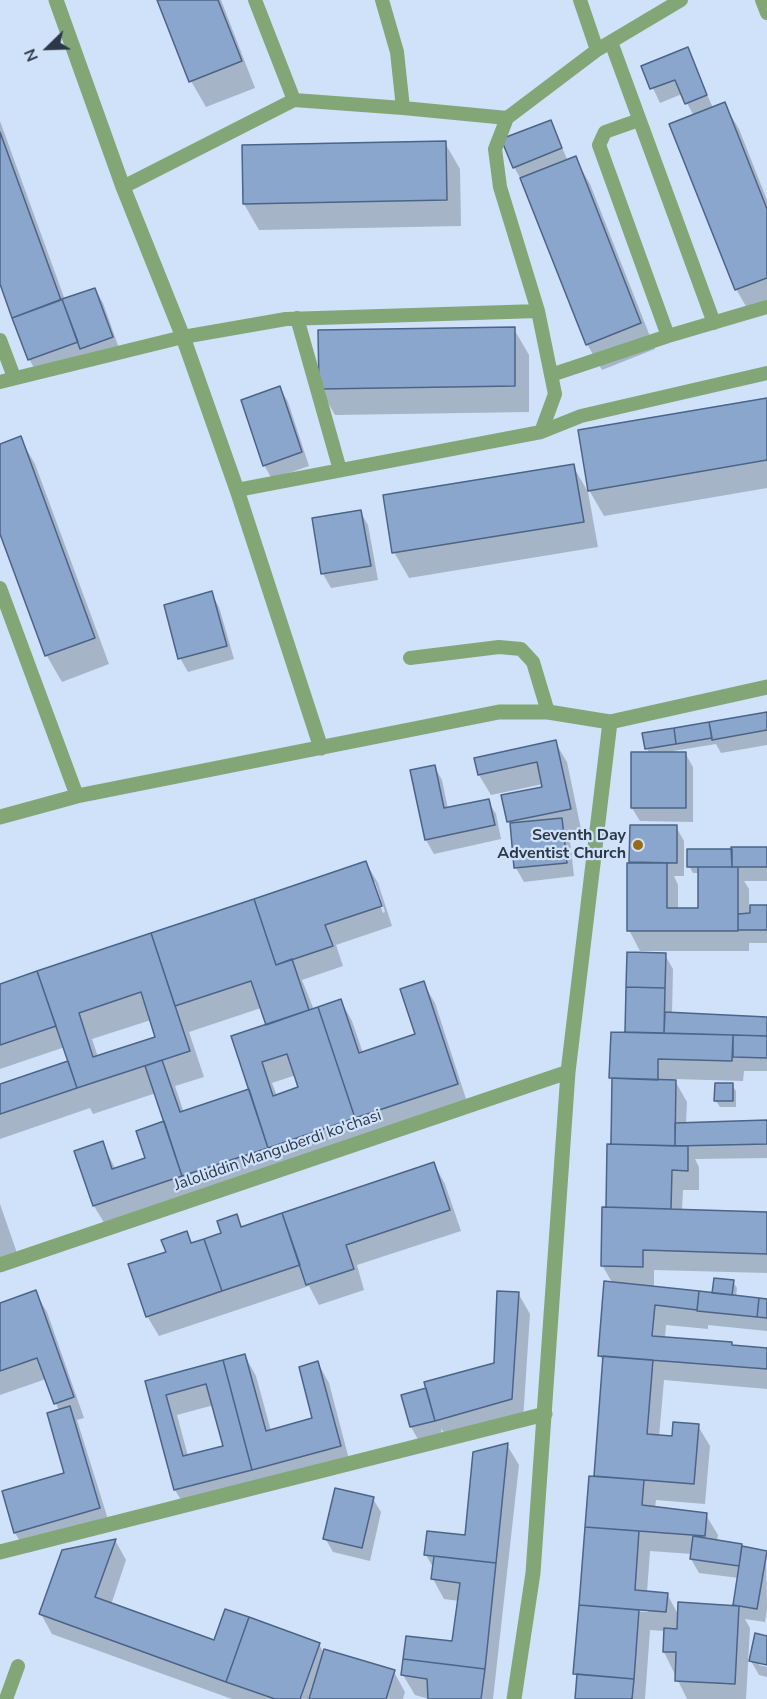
<!DOCTYPE html>
<html>
<head>
<meta charset="utf-8">
<style>
	body { margin:0 }
	#map { position:relative; width:767px; height:1699px; overflow:hidden; background:#d0e1fa; font-family:"Nunito Sans",sans-serif }
	canvas { display:block }
	.north { position:absolute; left:18px; top:18px; width:60px; height:60px; -webkit-text-stroke:4px #d0e1fa; paint-order:stroke; rotate:247deg; font-size:16px; font-weight:700; line-height:24px; text-align:center; color:#2c3747 }
	.north::after { content:''; display:block; margin:auto; width:21px; height:27px; background:#2c3747; clip-path:polygon(50% 0,100% 100%,50% 72%,0 100%) }
</style>
</head>
<body>
<div id="map">
<canvas width="767" height="1699"></canvas>
<div class="north">N</div>
</div>
<script>
const ctx = document.querySelector('canvas').getContext('2d');
ctx.lineJoin = 'round';
function fillPath(path, color) {
  ctx.fillStyle = color;
  ctx.fill(path, 'evenodd');
}
function toPath(rows) {
  const path = new Path2D();
  for (const r of rows) {
    path.moveTo(r[0], r[1]);
    for (let i = 2; i < r.length; i += 2) path.lineTo(r[i], r[i + 1]);
  }
  return path;
}
function trace(path, color, width, dash) {
  ctx.strokeStyle = color;
  ctx.lineWidth = width;
  ctx.lineCap = dash ? 'butt' : 'round';
  ctx.setLineDash(dash || []);
  ctx.stroke(path);
}
function write(font, color, halo, rows, align = 'center') {
  ctx.font = font + ' "Nunito Sans",sans-serif';
  ctx.lineWidth = 4.5;
  ctx.setLineDash([]);
  ctx.textBaseline = 'middle';
  ctx.strokeStyle = halo;
  ctx.fillStyle = color;
  for (const [text, x, y, turn = 0] of rows) {
    ctx.save();
    ctx.translate(x, y);
    ctx.rotate((+turn || 0) * Math.PI / 180);
    ctx.textAlign = isNaN(turn) ? turn : align;
    if (halo) ctx.strokeText(text, 0, 0);
    ctx.fillText(text, 0, 0);
    ctx.restore();
  }
}
fillPath(toPath([
	[159,0,221,0,255,88,206,107,191,81],
	[687,49,713,108,724,104,739,129,767,200,767,309,751,315,736,289,694,116,682,94,660,103,643,67],
	[0,121,65,300,95,289,103,303,120,351,37,373,29,359,0,279],
	[550,121,568,161,575,158,590,184,655,349,602,370,587,344,522,181,514,167],
	[445,143,460,169,461,226,259,230,244,204],
	[514,329,529,355,529,412,335,415,320,389],
	[280,388,288,402,309,466,272,479,264,465],
	[767,399,767,488,604,516,589,490],
	[20,438,35,464,109,664,62,682,47,656,0,529,0,446],
	[573,466,588,492,598,547,409,578,394,552],
	[360,511,368,525,378,580,331,588,323,574,314,519],
	[211,593,219,607,234,659,188,672,180,658],
	[767,714,767,745,721,753,716,744,673,751,685,753,693,767,693,822,640,821,632,808,649,753,647,748],
	[555,742,567,762,581,829,569,832,574,876,524,882,516,868,512,827,503,797,544,788,543,784,491,795,479,775,476,759],
	[434,766,442,780,448,809,488,801,496,814,501,839,434,854,426,840],
	[676,827,684,841,684,876,674,876,678,885,678,910,699,910,700,873,693,873,689,866,767,848,767,881,744,881,749,889,749,907,767,906,767,943,749,943,749,951,640,951,629,930,631,862],
	[366,863,378,883,392,926,336,945,343,966,302,980,314,1010,341,1001,352,1021,363,1053,417,1035,423,983,435,1003,468,1105,106,1226,94,1206,76,1152,102,1143,116,1170,147,1159,166,1122,156,1093,93,1114,90,1108,0,1139,0,1085,71,1070,65,1047,0,1069,0,985],
	[372,882,375,882,385,912,383,913],
	[261,1008,267,1025,250,1090,184,1113,175,1086,204,1077,189,1032],
	[151,1020,157,1038,98,1057,92,1039],
	[296,1075,300,1088,277,1096,272,1083],
	[665,955,673,969,672,1014,767,1020,767,1071,744,1071,743,1081,674,1079,687,1102,686,1124,767,1122,767,1158,695,1159,699,1167,699,1190,683,1190,682,1211,767,1213,767,1273,654,1270,654,1288,714,1294,733,1282,737,1288,736,1297,767,1301,767,1331,708,1325,708,1329,666,1325,665,1338,731,1343,734,1347,767,1350,767,1389,664,1380,659,1437,673,1438,698,1426,710,1446,705,1504,656,1500,655,1508,706,1515,718,1535,717,1541,766,1552,767,1609,765,1622,745,1619,750,1628,746,1699,687,1699,664,1652,665,1631,650,1630,645,1699,577,1699,578,1679,575,1673,586,1527,595,1478,604,1363,600,1356,613,1284,602,1265,614,1083,611,1078,627,1032],
	[650,1551,692,1554,691,1559,699,1573,739,1578,736,1607,679,1616,667,1594,647,1592],
	[632,1608,648,1609,648,1612,632,1611],
	[732,1085,736,1091,736,1107,720,1107,716,1101],
	[434,1164,445,1184,461,1231,357,1265,364,1290,319,1305,309,1286,159,1336,147,1316,167,1253,186,1233,193,1244,223,1234,236,1216,243,1228],
	[0,1204,17,1253,0,1259],
	[35,1292,47,1312,84,1418,77,1420,111,1529,27,1553,15,1533,4,1492,66,1474,59,1411,46,1379,0,1395,0,1304],
	[518,1293,530,1314,523,1420,448,1440,441,1428,442,1434,419,1441,411,1427,403,1396,428,1396,495,1364],
	[245,1356,256,1376,271,1431,314,1419,318,1363,329,1383,351,1467,187,1510,175,1490,147,1382],
	[214,1405,225,1447,188,1456,177,1415],
	[507,1445,519,1465,493,1699,429,1699,415,1695,403,1675,453,1643,459,1601,444,1599,433,1579,434,1569,426,1555,467,1537],
	[373,1499,381,1512,370,1561,333,1552,325,1538],
	[115,1540,126,1560,111,1605,215,1642,319,1644,324,1654,394,1672,405,1692,403,1699,232,1699,52,1634,41,1614],
	[767,1637,767,1664,759,1662,759,1665,767,1667,767,1677,759,1675,751,1661]
]), '#0003');
const building = toPath([
	[157,0,218,0,242,61,189,82,157,0],
	[688,47,707,95,685,104,675,80,650,89,641,66,688,47],
	[725,102,767,209,767,278,735,290,669,124,725,102],
	[551,120,562,148,513,168,501,139,551,120],
	[0,132,61,300,12,318,0,284,0,132],
	[446,141,447,200,243,204,242,145,446,141],
	[576,156,641,323,586,345,520,178,576,156],
	[95,288,113,337,80,349,62,299,95,288],
	[62,299,78,342,28,360,12,318,62,299],
	[515,327,515,386,319,389,318,330,515,327],
	[280,386,302,452,263,466,241,400,280,386],
	[767,398,767,460,588,491,578,430,767,398],
	[21,436,95,638,45,656,0,534,0,444,21,436],
	[574,464,584,522,392,553,383,495,574,464],
	[361,510,371,566,321,574,312,518,361,510],
	[212,591,227,646,178,659,164,605,212,591],
	[767,712,767,730,712,740,709,722,767,712],
	[709,722,712,738,676,744,674,728,709,722],
	[674,728,676,744,645,749,642,733,674,728],
	[556,740,571,809,507,822,501,795,542,787,537,762,478,775,474,758,556,740],
	[631,752,686,752,686,808,631,808,631,752],
	[435,765,444,808,489,799,495,825,425,840,410,770,435,765],
	[562,818,567,863,514,868,510,823,562,818],
	[630,825,677,825,677,863,629,862,630,825],
	[731,847,767,847,767,867,732,867,731,847],
	[687,849,732,849,732,867,687,867,687,849],
	[366,861,382,906,325,925,333,946,276,965,254,899,366,861],
	[627,863,667,863,667,908,698,908,698,867,738,867,738,931,627,931,627,863],
	[254,899,276,965,292,959,309,1010,266,1025,251,981,175,1006,151,933,254,899],
	[750,905,767,905,767,930,738,930,738,914,750,913,750,905],
	[151,933,190,1051,77,1088,37,971,151,933],
	[141,992,155,1037,93,1057,79,1013,141,992],
	[627,952,666,953,665,988,626,987,627,952],
	[37,971,56,1026,0,1045,0,984,37,971],
	[424,981,458,1084,355,1118,318,1007,341,999,359,1053,415,1034,400,989,424,981],
	[626,987,665,988,664,1033,625,1032,626,987],
	[318,1007,355,1118,268,1148,231,1036,318,1007],
	[287,1054,298,1087,273,1096,262,1062,287,1054],
	[665,1012,767,1017,767,1036,664,1033,665,1012],
	[611,1032,733,1035,732,1061,658,1059,658,1080,609,1078,611,1032],
	[733,1035,767,1036,767,1058,733,1057,733,1035],
	[162,1060,180,1112,249,1089,268,1148,182,1176,145,1066,162,1060],
	[68,1061,77,1088,0,1114,0,1084,68,1061],
	[612,1078,676,1080,675,1146,611,1144,612,1078],
	[715,1083,733,1083,733,1101,714,1101,715,1083],
	[767,1120,767,1144,675,1146,675,1123,767,1120],
	[164,1121,182,1176,93,1206,74,1151,103,1141,112,1169,145,1158,136,1131,164,1121],
	[607,1144,688,1146,688,1171,672,1170,671,1209,606,1207,607,1144],
	[434,1162,450,1210,346,1245,354,1269,306,1285,282,1213,434,1162],
	[602,1207,767,1212,767,1254,643,1250,643,1267,601,1266,602,1207],
	[282,1213,300,1265,222,1291,204,1239,221,1233,217,1221,237,1214,241,1227,282,1213],
	[187,1231,191,1243,204,1239,222,1291,146,1317,128,1264,166,1252,161,1240,187,1231],
	[714,1278,734,1280,732,1295,712,1293,714,1278],
	[604,1281,699,1291,697,1310,655,1305,652,1336,732,1342,732,1345,767,1348,767,1369,598,1356,604,1281],
	[36,1290,74,1397,54,1404,37,1358,0,1371,0,1303,36,1290],
	[497,1291,519,1292,512,1399,435,1421,424,1382,494,1363,497,1291],
	[699,1291,759,1298,757,1317,697,1311,699,1291],
	[759,1298,767,1299,767,1318,757,1317,759,1298],
	[245,1354,266,1431,312,1418,299,1367,318,1361,341,1446,252,1470,223,1360,245,1354],
	[603,1356,653,1360,647,1434,672,1436,673,1422,699,1424,694,1484,594,1476,603,1356],
	[223,1360,252,1470,174,1490,145,1381,223,1360],
	[206,1384,223,1446,183,1456,166,1395,206,1384],
	[426,1388,435,1421,410,1427,401,1395,426,1388],
	[70,1406,100,1508,14,1533,2,1491,64,1473,47,1413,70,1406],
	[508,1443,496,1563,424,1555,427,1531,465,1535,473,1452,508,1443],
	[589,1476,644,1480,642,1505,707,1513,705,1536,585,1527,589,1476],
	[335,1488,374,1497,362,1548,323,1539,335,1488],
	[585,1527,639,1531,635,1590,668,1593,666,1612,579,1605,585,1527],
	[693,1536,742,1544,739,1566,690,1559,693,1536],
	[116,1539,95,1597,214,1640,225,1609,249,1617,226,1682,39,1614,62,1550,116,1539],
	[742,1546,767,1551,757,1609,733,1605,742,1546],
	[434,1556,496,1563,485,1669,403,1659,406,1636,452,1641,460,1583,431,1579,434,1556],
	[678,1602,739,1606,735,1684,675,1681,676,1652,663,1652,664,1628,677,1629,678,1602],
	[579,1605,639,1610,634,1679,573,1674,579,1605],
	[249,1617,320,1643,300,1699,275,1699,226,1682,249,1617],
	[755,1633,767,1636,767,1665,749,1661,755,1633],
	[324,1649,395,1670,386,1699,309,1699,324,1649],
	[403,1659,485,1669,481,1699,428,1699,427,1679,401,1675,403,1659],
	[577,1674,634,1679,632,1699,575,1699,577,1674]
]);
fillPath(building, '#8ba6cd');
trace(building, '#4b6487', 1.5);
trace(toPath([
	[255,0,294,100],
	[580,0,597,50],
	[762,0,767,13],
	[611,42,714,323],
	[403,108,507,118],
	[639,120,605,132,599,145,668,336],
	[123,187,294,100,403,108,397,52,382,0],
	[297,318,340,470],
	[0,340,14,377],
	[551,375,668,336,767,307],
	[0,382,183,337,286,319,538,311],
	[541,432,555,394,538,311,500,187,495,149,507,118,597,50,681,0],
	[237,490,541,432,581,416,767,373],
	[0,588,77,796],
	[410,658,499,647,521,649,533,662,548,712],
	[6,1699,18,1666]
]), '#83a677', 14);
trace(toPath([
	[56,0,123,187,183,337,237,490,321,748],
	[0,817,77,796,499,712,548,712,610,722,767,687],
	[0,1265,568,1072],
	[0,1552,545,1414],
	[514,1699,533,1573,568,1072,610,722]
]), '#83a677', 15);
for (const [x, y, r, color] of [
	[638,845,6,"#966b18"]
]) {
  const dot = new Path2D();
  dot.arc(x, y, r, 0, 2 * Math.PI);
  ctx.fillStyle = color;
  ctx.fill(dot);
  trace(dot, '#d0e1fa', 2);
}
write('bold 16px', '#2c3747', '#d0e1fa', [
	["Seventh Day",626,836],
	["Adventist Church",626,854]
], 'right');
write('16px', '#2c3747', '#d0e1fa', [
	["Jaloliddin Manguberdi ko'chasi",278,1151,-19]
]);
</script>
</body>
</html>
